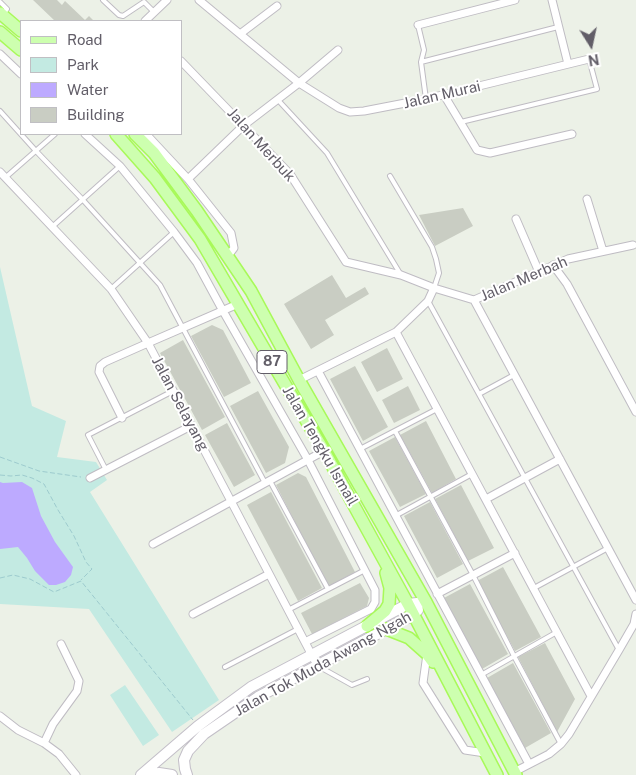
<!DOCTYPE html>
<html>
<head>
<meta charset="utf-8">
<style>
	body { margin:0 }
	#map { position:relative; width:636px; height:775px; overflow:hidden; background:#ecf1e7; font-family:"Public Sans",sans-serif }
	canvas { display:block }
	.legend { position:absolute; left:20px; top:20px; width:162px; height:115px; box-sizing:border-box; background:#fff; border:1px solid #c0bfc3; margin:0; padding:6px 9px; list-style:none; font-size:15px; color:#625e68 }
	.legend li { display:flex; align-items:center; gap:10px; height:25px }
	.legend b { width:25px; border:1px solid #c0bfc3 }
	.north { position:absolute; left:566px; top:20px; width:50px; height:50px; -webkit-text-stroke:4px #fff; paint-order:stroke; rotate:170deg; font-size:14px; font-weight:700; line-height:20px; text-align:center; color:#625e68 }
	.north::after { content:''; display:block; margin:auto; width:18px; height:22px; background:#625e68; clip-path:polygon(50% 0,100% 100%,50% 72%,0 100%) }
</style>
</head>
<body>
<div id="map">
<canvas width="636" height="775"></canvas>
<ul class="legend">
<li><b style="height:6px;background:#cdffaf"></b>Road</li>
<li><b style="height:14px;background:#c3eae2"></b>Park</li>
<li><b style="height:14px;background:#bdaaff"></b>Water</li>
<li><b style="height:14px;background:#c9cdc3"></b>Building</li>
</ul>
<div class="north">N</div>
</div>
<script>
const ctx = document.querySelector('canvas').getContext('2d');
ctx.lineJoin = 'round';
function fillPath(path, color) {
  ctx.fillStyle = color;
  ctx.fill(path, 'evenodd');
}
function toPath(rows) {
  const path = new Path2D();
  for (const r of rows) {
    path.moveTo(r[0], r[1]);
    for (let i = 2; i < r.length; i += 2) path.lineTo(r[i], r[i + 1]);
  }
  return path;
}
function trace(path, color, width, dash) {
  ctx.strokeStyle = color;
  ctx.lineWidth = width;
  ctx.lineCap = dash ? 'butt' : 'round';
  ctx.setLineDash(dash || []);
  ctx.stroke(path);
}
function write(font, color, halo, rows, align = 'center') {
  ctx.font = font + ' "Public Sans",sans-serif';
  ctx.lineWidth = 4;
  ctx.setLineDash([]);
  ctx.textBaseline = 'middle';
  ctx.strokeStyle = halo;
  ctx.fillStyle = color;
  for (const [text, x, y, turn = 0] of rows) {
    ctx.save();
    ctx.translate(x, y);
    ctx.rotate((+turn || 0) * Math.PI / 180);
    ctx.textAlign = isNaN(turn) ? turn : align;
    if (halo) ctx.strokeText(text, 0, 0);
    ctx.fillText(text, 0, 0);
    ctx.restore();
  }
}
fillPath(toPath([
	[0,267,32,406,66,421,57,457,96,462,107,480,90,492,219,700,172,732,89,609,0,604],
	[125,685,159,735,143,746,110,695]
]), '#c3eae2');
fillPath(toPath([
	[0,482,3,483,22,482,32,488,41,516,55,542,73,567,71,575,65,582,56,585,49,585,35,571,27,558,18,547,0,549]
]), '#bdaaff');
fillPath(toPath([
	[33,0,57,0,62,5,65,1,85,20,89,16,94,21,55,21],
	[463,208,473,226,435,246,419,215],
	[332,275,346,298,365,287,369,294,325,320,334,335,311,349,284,304],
	[212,325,223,330,251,383,224,397,191,336],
	[183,340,225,417,202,430,160,353],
	[387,348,403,379,377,392,361,362],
	[355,366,388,427,363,441,330,379],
	[408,386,420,410,394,423,382,400],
	[258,391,289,447,285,463,266,473,230,406],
	[426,421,456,479,432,493,400,435],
	[227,423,255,475,234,487,205,435],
	[395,437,426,494,400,507,369,451],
	[298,473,306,477,355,572,328,587,276,485],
	[461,485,494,548,468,561,435,499],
	[271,492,322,588,298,601,247,505],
	[430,502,463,564,437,578,404,516],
	[503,567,541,637,515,651,477,581],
	[360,583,369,598,367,606,312,634,301,613],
	[470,584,508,654,482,669,444,598],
	[545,643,575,699,557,732,518,657],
	[513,663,551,733,525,748,487,678]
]), '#c9cdc3');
const lane = toPath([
	[103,0,119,15,123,16,144,2,154,12],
	[0,2,7,9,4,13],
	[418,25,424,50,421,62,426,99],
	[421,62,558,27],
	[278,100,327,153,401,275],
	[0,111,36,151,83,200,160,285,265,483],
	[461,122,597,89,589,59],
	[390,176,432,247,436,259,439,273,434,288],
	[6,177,55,134],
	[52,227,120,166],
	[111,289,174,232],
	[428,301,619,650],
	[479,394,514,375],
	[395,431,473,575,514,656,561,744],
	[360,449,437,409],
	[106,470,88,435,173,391],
	[270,481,328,589],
	[395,516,472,474],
	[534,588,608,548],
	[288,610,365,570],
	[318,666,352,685,367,679],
	[225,667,298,629],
	[481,675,557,632]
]);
const street = toPath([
	[199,0,299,83,339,108,350,112,364,111,426,99,589,59],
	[552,0,568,64],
	[145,21,167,0],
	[418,25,515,0],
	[240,34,277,6],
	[0,54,21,74],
	[181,61,290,174,346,262,401,275,434,288,474,300,636,600],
	[444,95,477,150,490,153,572,134],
	[85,134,120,166,174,232,197,263,223,311,308,460,375,590,375,602,371,609,305,642],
	[146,134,188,179,231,233,234,248,228,256],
	[0,172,111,289,148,343,317,665],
	[188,179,243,126,299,83,338,50],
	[587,199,603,251],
	[516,219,539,272],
	[553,265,567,284,636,412],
	[474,300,568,259,633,245],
	[396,332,591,696],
	[318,371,529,764],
	[299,380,396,332,428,301,434,288],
	[122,418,99,372,100,366,105,362,148,343,238,304],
	[90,478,191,426],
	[486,499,560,459],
	[153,544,324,451],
	[437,594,515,553],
	[193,614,269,574],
	[427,654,423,683,465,750,485,753],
	[0,716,18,730,44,743,59,754,76,775],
	[44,743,53,724,77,691,79,681,61,644],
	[514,772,549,754,561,744,569,734,619,650,634,624,636,614]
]);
const secondary = toPath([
	[141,775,198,726,251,687,408,604,426,602],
	[147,775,159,773,172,775],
	[187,775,185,769,184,760,188,751,204,734,258,697,413,615,418,610]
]);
const primary = toPath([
	[0,13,21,31],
	[0,32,21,50],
	[116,134,155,178,200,239,324,451,408,604,497,775],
	[135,134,154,153,197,211,251,291,299,380,426,602,516,775],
	[367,626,385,611,389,604,390,588,386,573],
	[386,629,409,638,427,654,433,662]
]);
trace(lane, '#bfbcc3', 6);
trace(street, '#bfbcc3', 9);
trace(secondary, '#c3bfc8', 12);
trace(primary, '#a8f959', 14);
trace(toPath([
	[0,457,39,471,81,477],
	[0,475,11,476,22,475,32,478,44,484,58,510,74,536,86,562,92,569,81,580],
	[0,578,13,575,30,579,54,592,81,581,193,720]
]), '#9dcbce', 1, [5, 2.5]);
trace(lane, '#fff', 4);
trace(street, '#fff', 7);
trace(secondary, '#fff', 10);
trace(primary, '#cdffaf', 11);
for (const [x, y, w] of [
	[272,362,30]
]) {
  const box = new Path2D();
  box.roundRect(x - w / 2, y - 11.5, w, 23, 4);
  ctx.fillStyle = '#fff';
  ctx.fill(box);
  trace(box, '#625e68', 1);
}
write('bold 14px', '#625e68', null, [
	["87",272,362]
]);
write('15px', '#625e68', '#fff', [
	["Jalan Murai",442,95,-13],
	["Jalan Merbuk",261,145,48],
	["Jalan Merbah",524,279,-23],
	["Jalan Selayang",180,404,62],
	["Jalan Tengku Ismail",320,446,60],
	["Jalan Tok Muda Awang Ngah",323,664,-29]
]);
</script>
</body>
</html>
